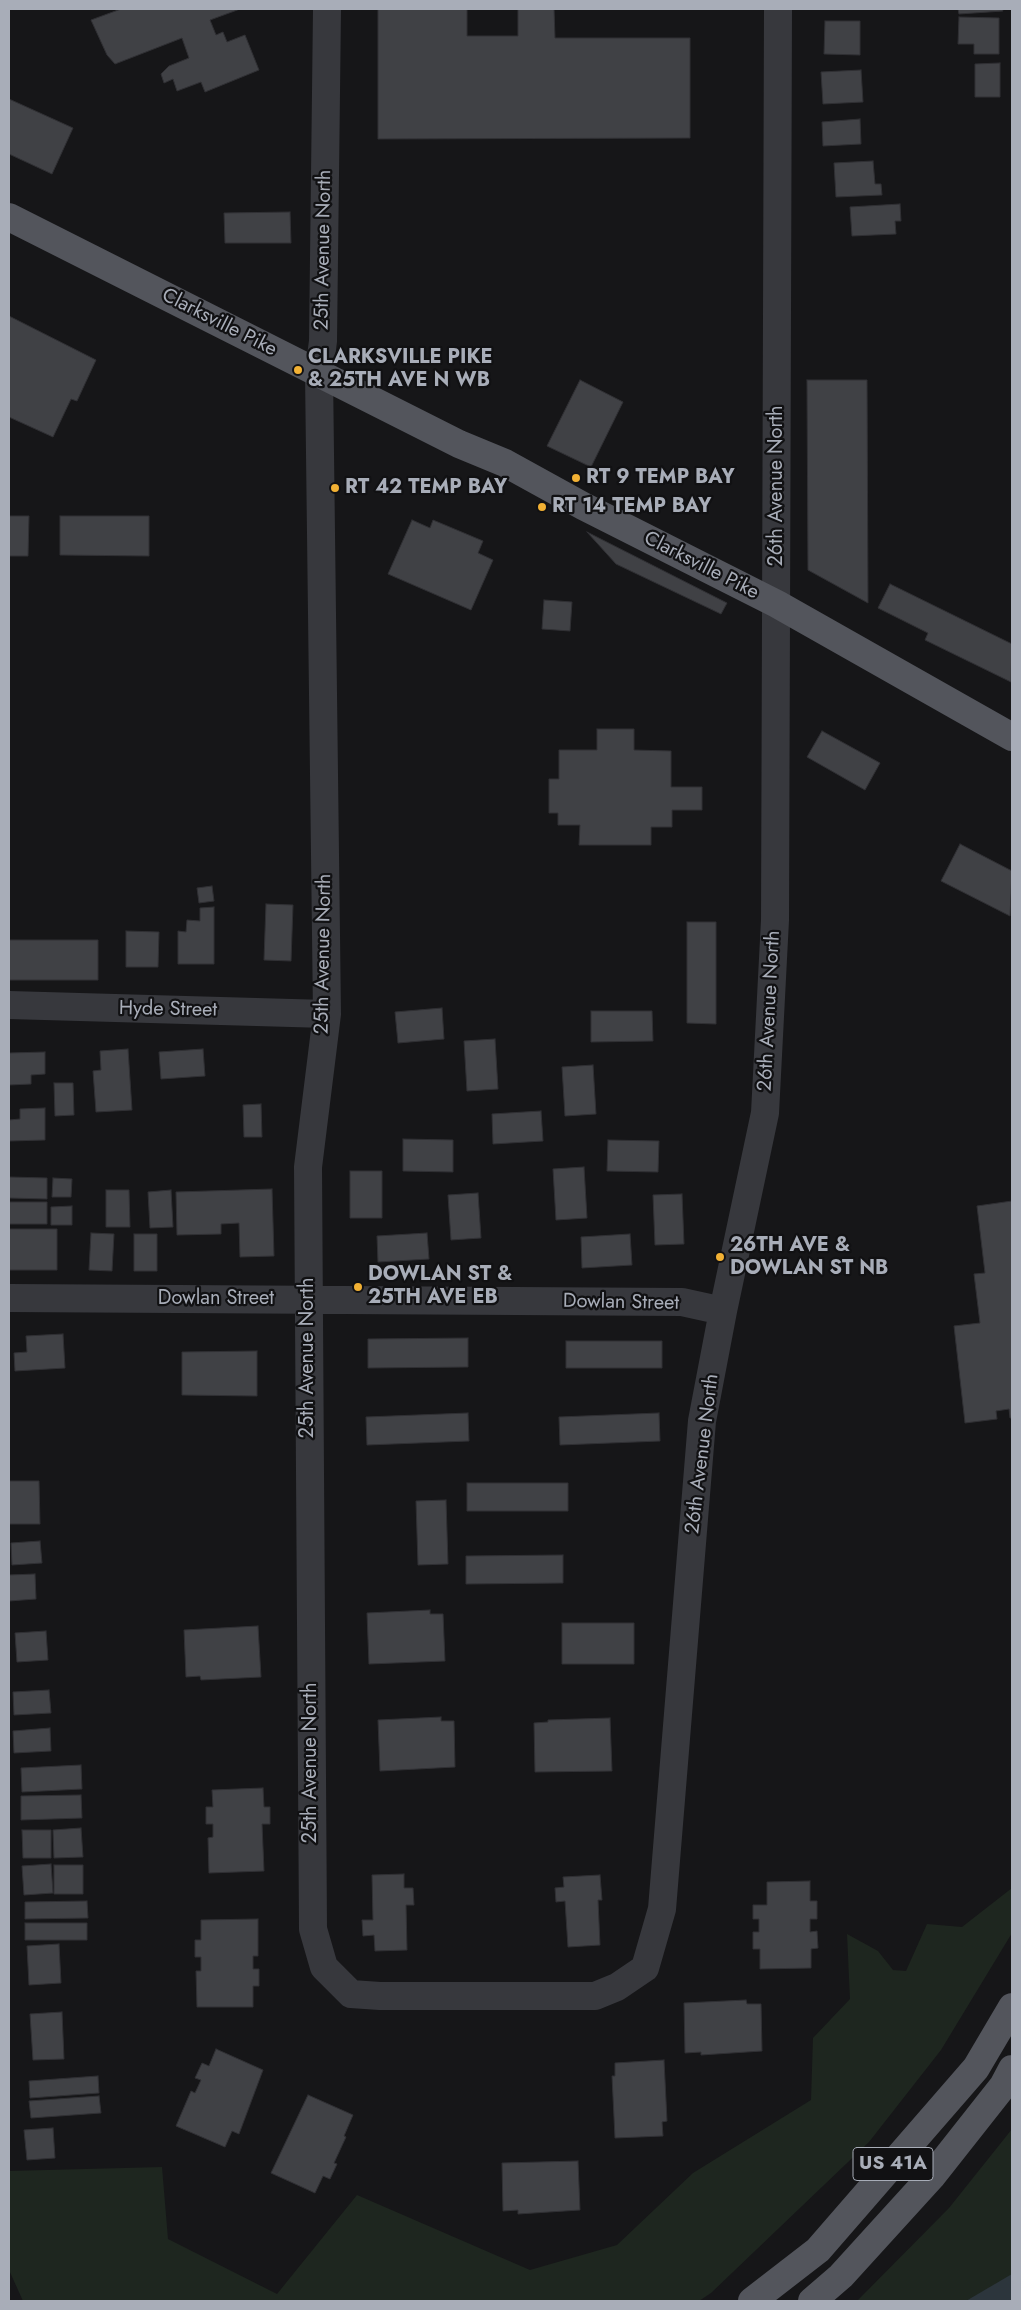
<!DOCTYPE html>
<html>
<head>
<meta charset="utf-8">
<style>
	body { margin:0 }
	#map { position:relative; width:1021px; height:2310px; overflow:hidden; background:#161618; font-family:Jost,sans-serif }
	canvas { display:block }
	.frame { position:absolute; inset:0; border:10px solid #a8adb8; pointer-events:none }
</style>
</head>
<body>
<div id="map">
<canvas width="1021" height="2310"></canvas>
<div class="frame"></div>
</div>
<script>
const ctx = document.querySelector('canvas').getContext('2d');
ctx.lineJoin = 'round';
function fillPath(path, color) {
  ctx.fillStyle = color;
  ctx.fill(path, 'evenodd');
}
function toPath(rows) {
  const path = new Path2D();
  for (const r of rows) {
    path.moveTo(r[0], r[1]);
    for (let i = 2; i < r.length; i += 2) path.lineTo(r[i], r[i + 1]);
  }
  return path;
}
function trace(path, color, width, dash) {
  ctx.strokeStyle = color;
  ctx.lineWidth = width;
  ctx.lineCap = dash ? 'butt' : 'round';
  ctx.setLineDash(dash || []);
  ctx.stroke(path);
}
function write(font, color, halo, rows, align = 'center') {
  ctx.font = font + ' Jost,sans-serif';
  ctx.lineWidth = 4.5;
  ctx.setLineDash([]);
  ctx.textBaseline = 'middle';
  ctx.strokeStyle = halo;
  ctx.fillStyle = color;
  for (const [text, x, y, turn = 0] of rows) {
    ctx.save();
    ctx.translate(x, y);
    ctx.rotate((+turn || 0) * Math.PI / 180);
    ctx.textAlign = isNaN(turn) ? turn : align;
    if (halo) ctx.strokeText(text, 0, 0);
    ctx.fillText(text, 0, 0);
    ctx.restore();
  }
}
fillPath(toPath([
	[1012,1888,1012,1933,941,2050,869,2142,711,2293,699,2301,23,2301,9,2270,9,2171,162,2167,168,2239,277,2294,357,2195,530,2270,617,2245,693,2173,811,2100,813,2038,850,1999,847,1934,878,1951,893,1970,906,1971,927,1924,962,1927],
	[1012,2129,1012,2301,857,2301,949,2208]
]), '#1e261f');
fillPath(toPath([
	[1012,2274,1012,2301,966,2301]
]), '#2c353c');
const building = toPath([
	[121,9,240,9,210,20,216,35,223,32,227,42,245,35,259,70,205,92,201,82,177,91,173,79,164,83,161,74,169,66,189,58,182,38,115,64,107,55,91,20,121,9],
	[378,9,467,9,467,36,518,36,518,9,554,9,555,38,690,38,690,138,378,139,378,9],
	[958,9,1002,9,1003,11,959,14,958,9],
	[959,17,999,18,999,54,974,54,974,44,958,44,959,17],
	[825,21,860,21,860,55,824,54,825,21],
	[1000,63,1000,97,975,97,975,64,1000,63],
	[861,70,863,102,823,104,821,72,861,70],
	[9,99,73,128,52,174,9,154,9,99],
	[860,119,861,144,823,146,822,122,860,119],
	[873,161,875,184,881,184,882,195,836,197,834,163,873,161],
	[900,204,901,221,895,221,896,234,852,236,850,207,900,204],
	[290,212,291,243,225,243,224,213,290,212],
	[9,316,96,360,77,401,71,399,53,437,9,417,9,316],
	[580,380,623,402,591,467,547,446,580,380],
	[807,380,867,380,868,603,808,570,807,380],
	[9,516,29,516,28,556,9,556,9,516],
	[60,516,149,516,149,556,60,555,60,516],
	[412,520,430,528,433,520,483,541,478,553,493,560,471,610,388,574,412,520],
	[587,532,727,603,721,614,616,564,587,532],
	[890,584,1012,644,1011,682,925,640,928,633,878,608,890,584],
	[544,600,572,602,570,631,542,629,544,600],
	[597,729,634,729,634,750,671,751,671,787,702,787,702,810,672,810,672,827,651,827,651,845,579,845,580,825,558,825,558,813,549,813,549,779,559,779,559,750,597,750,597,729],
	[822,731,880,763,865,790,807,757,822,731],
	[960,844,1012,871,1010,916,941,881,960,844],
	[212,886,214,901,199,903,197,888,212,886],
	[266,904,293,905,291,961,264,960,266,904],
	[214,907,214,964,178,964,178,931,186,932,187,920,200,921,200,908,214,907],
	[687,922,716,922,716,1024,687,1023,687,922],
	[126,931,159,932,158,967,126,967,126,931],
	[9,940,98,940,98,980,9,980,9,940],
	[442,1008,444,1039,398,1043,395,1012,442,1008],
	[591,1011,652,1011,653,1041,591,1042,591,1011],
	[495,1039,498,1089,467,1091,464,1041,495,1039],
	[128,1049,132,1110,96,1112,93,1071,101,1070,100,1051,128,1049],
	[203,1049,205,1076,161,1079,159,1052,203,1049],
	[45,1052,45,1074,31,1075,31,1084,9,1085,9,1053,45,1052],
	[593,1065,596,1114,565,1116,562,1067,593,1065],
	[54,1083,73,1083,74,1115,55,1116,54,1083],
	[261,1104,262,1137,244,1137,243,1105,261,1104],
	[45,1108,45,1140,9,1141,9,1120,20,1119,20,1109,45,1108],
	[541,1111,543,1141,493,1144,492,1114,541,1111],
	[403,1139,453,1140,453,1172,403,1171,403,1139],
	[608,1140,659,1141,658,1172,607,1171,608,1140],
	[584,1167,587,1218,556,1220,553,1169,584,1167],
	[350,1171,382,1171,382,1218,350,1218,350,1171],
	[9,1177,47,1178,47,1199,9,1198,9,1177],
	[53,1178,72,1179,71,1197,52,1197,53,1178],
	[272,1189,274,1256,240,1257,239,1223,221,1224,221,1234,177,1235,176,1192,272,1189],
	[106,1190,129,1190,130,1227,106,1227,106,1190],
	[171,1190,173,1227,150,1228,148,1192,171,1190],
	[478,1193,481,1238,451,1240,448,1195,478,1193],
	[682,1194,684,1244,655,1245,653,1195,682,1194],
	[1012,1201,1012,1418,1010,1418,1009,1409,996,1411,997,1419,965,1423,954,1326,980,1323,974,1274,985,1273,977,1206,1012,1201],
	[9,1202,47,1202,47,1224,9,1224,9,1202],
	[72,1206,72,1225,51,1225,51,1207,72,1206],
	[9,1229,57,1229,57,1270,9,1270,9,1229],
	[91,1233,114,1234,112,1271,89,1270,91,1233],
	[427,1233,429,1259,378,1262,377,1236,427,1233],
	[134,1234,157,1234,157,1271,134,1271,134,1234],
	[630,1234,632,1265,582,1268,581,1237,630,1234],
	[63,1334,65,1368,15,1371,14,1353,27,1352,26,1336,63,1334],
	[468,1338,468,1367,368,1368,368,1339,468,1338],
	[566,1341,662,1341,662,1368,566,1368,566,1341],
	[257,1351,257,1396,182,1395,182,1352,257,1351],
	[468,1413,469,1441,367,1445,366,1417,468,1413],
	[659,1413,660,1441,560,1445,559,1417,659,1413],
	[9,1481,39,1481,40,1524,9,1524,9,1481],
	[467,1483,568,1483,568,1511,467,1511,467,1483],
	[446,1500,448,1564,418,1565,416,1501,446,1500],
	[40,1541,42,1563,12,1565,11,1543,40,1541],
	[563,1555,563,1583,466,1584,466,1556,563,1555],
	[35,1574,36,1599,9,1601,9,1575,35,1574],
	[430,1610,430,1614,443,1614,445,1661,369,1664,367,1613,430,1610],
	[562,1623,634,1623,634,1664,562,1664,562,1623],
	[258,1626,261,1677,201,1680,200,1676,186,1677,184,1630,258,1626],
	[46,1631,48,1660,17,1662,15,1633,46,1631],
	[49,1690,51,1713,14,1715,13,1692,49,1690],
	[441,1717,441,1721,454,1721,455,1767,380,1771,378,1720,441,1717],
	[610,1718,612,1771,535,1772,534,1723,548,1722,548,1720,610,1718],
	[50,1728,51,1751,14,1753,13,1731,50,1728],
	[81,1765,82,1789,22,1792,21,1768,81,1765],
	[263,1788,264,1807,270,1807,270,1824,262,1824,264,1871,209,1873,208,1838,213,1837,213,1824,206,1824,206,1807,213,1807,212,1790,263,1788],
	[81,1795,82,1818,21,1820,21,1796,81,1795],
	[81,1828,83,1857,54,1858,53,1830,81,1828],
	[22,1830,51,1830,51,1858,23,1858,22,1830],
	[51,1864,53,1893,24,1895,22,1866,51,1864],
	[54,1865,83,1865,83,1894,54,1894,54,1865],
	[404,1874,404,1888,413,1888,414,1905,406,1905,407,1950,375,1951,374,1935,363,1936,362,1920,373,1920,372,1875,404,1874],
	[600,1875,602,1900,598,1900,600,1945,568,1947,565,1901,556,1902,555,1888,564,1887,563,1877,600,1875],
	[810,1881,810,1901,817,1901,817,1919,810,1919,810,1932,817,1931,818,1948,811,1949,811,1968,760,1969,760,1949,753,1949,753,1932,759,1932,759,1919,753,1919,753,1905,767,1905,767,1882,810,1881],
	[87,1901,88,1918,25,1919,25,1902,87,1901],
	[258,1919,258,1956,253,1956,253,1969,259,1969,259,1986,253,1986,253,2007,197,2007,196,1971,201,1971,201,1957,195,1957,195,1940,201,1940,201,1920,258,1919],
	[25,1923,87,1923,87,1940,25,1940,25,1923],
	[59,1944,61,1983,29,1985,27,1946,59,1944],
	[746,2000,747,2004,761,2004,762,2051,701,2055,701,2052,685,2053,684,2003,746,2000],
	[62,2012,64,2059,33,2060,30,2014,62,2012],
	[216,2049,263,2070,239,2134,232,2131,225,2147,176,2126,191,2091,195,2093,201,2080,195,2078,202,2063,209,2066,216,2049],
	[664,2060,667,2121,662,2122,663,2136,615,2138,612,2076,615,2076,615,2063,664,2060],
	[98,2076,99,2093,30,2098,29,2081,98,2076],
	[308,2095,353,2115,344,2136,346,2137,334,2163,337,2164,330,2179,323,2176,315,2193,271,2173,308,2095],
	[99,2096,101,2113,31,2118,29,2101,99,2096],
	[53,2128,55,2158,27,2160,24,2130,53,2128],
	[578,2161,580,2210,518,2214,518,2210,503,2211,502,2163,578,2161]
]);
fillPath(building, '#404145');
trace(building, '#303034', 1);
trace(toPath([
	[327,9,323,341,319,373,327,1014,308,1167,313,1929,324,1967,351,1994,380,1996,595,1996,617,1987,645,1968,662,1909,702,1421,723,1311,765,1113,775,920,778,9],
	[9,1005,327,1014],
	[9,1298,682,1302,723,1311]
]), '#37383d', 28);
trace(toPath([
	[9,217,459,444,505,463,583,506,777,604,1012,737],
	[752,2301,818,2250,976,2068,1012,2007],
	[812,2301,841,2276,932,2176,1003,2086,1012,2069]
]), '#53555c', 28);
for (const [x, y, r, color] of [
	[298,370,5,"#f2b134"],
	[576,478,5,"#f2b134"],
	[335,488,5,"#f2b134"],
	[542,507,5,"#f2b134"],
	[720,1257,5,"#f2b134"],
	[358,1287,5,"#f2b134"]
]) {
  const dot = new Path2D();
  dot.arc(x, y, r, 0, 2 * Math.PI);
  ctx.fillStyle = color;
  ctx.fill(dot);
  trace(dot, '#111113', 2);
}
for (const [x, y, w] of [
	[893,2164,80]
]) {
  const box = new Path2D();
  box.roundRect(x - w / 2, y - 16.5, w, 33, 4);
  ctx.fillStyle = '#111113';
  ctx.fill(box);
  trace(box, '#a8adb8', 1);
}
write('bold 19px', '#a8adb8', null, [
	["US 41A",893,2164]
]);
write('20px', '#a8adb8', '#111113', [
	["25th Avenue North",324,250,-89],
	["Clarksville Pike",219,323,27],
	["26th Avenue North",777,486,-90],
	["Clarksville Pike",701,566,27],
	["25th Avenue North",324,954,-89],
	["Hyde Street",168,1010,1],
	["26th Avenue North",770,1011,-87],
	["Dowlan Street",216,1299],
	["Dowlan Street",621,1303,1],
	["25th Avenue North",308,1358,-90],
	["26th Avenue North",703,1454,-83],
	["25th Avenue North",311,1763,-90]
]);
write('bold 20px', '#a8adb8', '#111113', [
	["CLARKSVILLE PIKE",308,358],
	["& 25TH AVE N WB",308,381],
	["RT 9 TEMP BAY",586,478],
	["RT 42 TEMP BAY",345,488],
	["RT 14 TEMP BAY",552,507],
	["26TH AVE &",730,1246],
	["DOWLAN ST NB",730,1269],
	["DOWLAN ST &",368,1275],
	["25TH AVE EB",368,1298]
], 'left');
</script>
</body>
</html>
